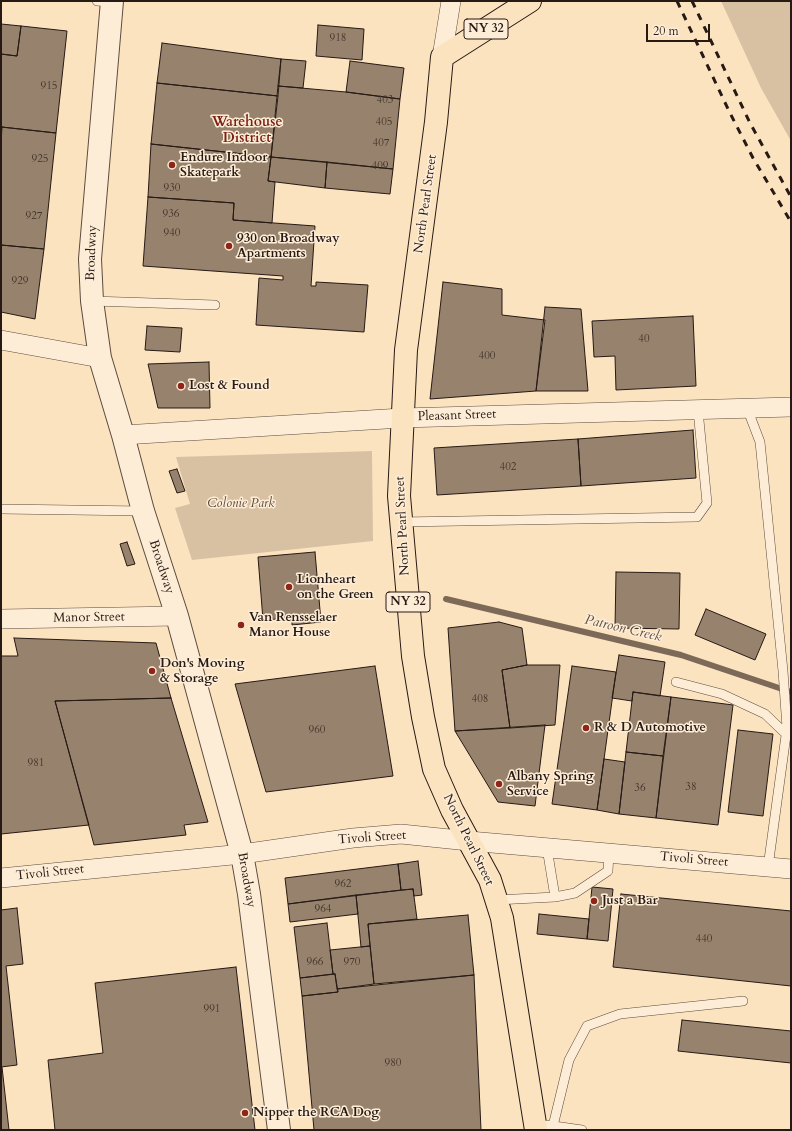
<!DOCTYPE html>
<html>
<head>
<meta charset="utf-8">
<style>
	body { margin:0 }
	#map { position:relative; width:792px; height:1131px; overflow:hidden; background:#fce3c0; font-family:Cardo,serif }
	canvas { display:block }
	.frame { position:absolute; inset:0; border:2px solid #271914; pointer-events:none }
	.scale { position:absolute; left:646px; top:24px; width:64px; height:18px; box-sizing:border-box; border:2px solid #271914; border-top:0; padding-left:5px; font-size:12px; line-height:14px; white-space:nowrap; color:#271914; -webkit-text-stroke:3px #fdedd6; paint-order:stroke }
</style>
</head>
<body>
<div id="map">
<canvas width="792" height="1131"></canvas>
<div class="frame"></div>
<div class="scale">20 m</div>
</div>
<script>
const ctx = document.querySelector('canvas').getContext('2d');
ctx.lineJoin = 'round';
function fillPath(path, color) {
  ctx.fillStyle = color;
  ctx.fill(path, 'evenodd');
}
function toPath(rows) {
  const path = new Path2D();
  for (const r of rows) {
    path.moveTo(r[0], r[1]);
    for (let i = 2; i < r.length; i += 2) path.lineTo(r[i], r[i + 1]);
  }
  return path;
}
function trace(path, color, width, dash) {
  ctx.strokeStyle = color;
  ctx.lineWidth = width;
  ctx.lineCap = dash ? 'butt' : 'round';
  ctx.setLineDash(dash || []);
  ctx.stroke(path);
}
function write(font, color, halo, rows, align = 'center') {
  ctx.font = font + ' Cardo,serif';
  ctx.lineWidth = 3;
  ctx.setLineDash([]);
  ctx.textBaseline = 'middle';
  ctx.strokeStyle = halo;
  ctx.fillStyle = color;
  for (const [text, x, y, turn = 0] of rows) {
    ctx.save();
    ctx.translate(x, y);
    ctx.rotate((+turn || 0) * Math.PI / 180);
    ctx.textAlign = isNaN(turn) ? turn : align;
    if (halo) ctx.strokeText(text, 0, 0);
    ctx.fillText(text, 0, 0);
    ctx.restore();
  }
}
fillPath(toPath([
	[721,1,791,1,791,141,761,88],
	[372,451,373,541,192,560,175,508,190,504,176,457]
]), '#d8c1a3');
trace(toPath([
	[446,599,681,655,791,692]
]), '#7c6958', 6);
const building = toPath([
	[1,24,21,26,17,56,1,54,1,24],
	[318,25,364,29,362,60,316,56,318,25],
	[21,26,67,31,56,133,1,127,1,54,17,56,21,26],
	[162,43,281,59,278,96,157,83,162,43],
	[281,59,306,61,303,88,278,86,281,59],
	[350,61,404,68,400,99,346,92,350,61],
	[157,83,278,96,271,157,151,144,157,83],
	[278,86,346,92,400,99,393,169,271,157,278,86],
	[2,127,56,133,44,249,1,245,1,143,2,127],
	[151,144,271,157,268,181,275,182,272,223,233,220,234,203,148,197,151,144],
	[271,157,327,162,325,188,268,181,271,157],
	[327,162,393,169,390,194,325,188,327,162],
	[148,197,234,203,233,220,315,226,311,286,316,286,316,282,368,285,364,332,256,325,259,278,283,280,283,276,143,266,148,197],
	[1,245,44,249,35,319,1,312,1,245],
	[443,282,502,289,502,315,545,320,536,391,430,399,443,282],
	[545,307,581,309,588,391,536,391,545,307],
	[693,316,696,386,616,390,615,356,594,357,592,321,693,316],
	[147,326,182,328,180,352,145,350,147,326],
	[209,362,210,408,158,408,148,364,209,362],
	[693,430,696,478,581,486,578,439,693,430],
	[578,439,581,486,437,495,434,448,578,439],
	[177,469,185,491,177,493,169,471,177,469],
	[127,542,135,564,127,566,120,544,127,542],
	[315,552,321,622,292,625,292,618,263,620,258,557,315,552],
	[616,572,680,573,679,629,615,628,616,572],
	[706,609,766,634,755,660,695,635,706,609],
	[499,622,522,628,527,665,502,670,510,728,455,731,448,628,499,622],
	[14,638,156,643,171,698,55,701,89,825,1,834,1,656,18,656,14,638],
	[619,655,665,662,660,696,633,692,632,701,612,698,619,655],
	[527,665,560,665,555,725,510,728,502,670,527,665],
	[375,666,393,776,266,792,235,684,375,666],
	[572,666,616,672,597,810,552,804,572,666],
	[633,692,671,697,663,756,626,752,633,692],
	[671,697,733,705,718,825,656,818,671,697],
	[171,698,208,822,184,825,186,835,94,845,55,701,171,698],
	[545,725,535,806,498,802,455,731,545,725],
	[738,730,773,734,763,816,728,812,738,730],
	[626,752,663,756,656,818,619,814,626,752],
	[604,759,625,762,619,814,597,810,604,759],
	[418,861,422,895,414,896,413,889,401,890,398,864,418,861],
	[398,864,401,890,288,904,285,878,398,864],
	[592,887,613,889,608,941,587,939,592,887],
	[413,889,417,919,368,924,370,946,361,947,356,895,413,889],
	[621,894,791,911,791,986,613,967,621,894],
	[356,895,358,914,290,922,288,904,356,895],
	[17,908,23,964,6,966,17,1065,1,1067,1,910,17,908],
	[539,914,589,919,587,939,537,934,539,914],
	[468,915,474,975,374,984,368,924,468,915],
	[327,923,333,974,300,978,294,927,327,923],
	[370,946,374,984,337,989,335,974,333,974,330,950,370,946],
	[236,967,255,1130,55,1130,48,1060,103,1053,95,983,236,967],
	[335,974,338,992,302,996,300,978,335,974],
	[474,975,481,1130,314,1130,302,996,338,992,337,989,474,975],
	[682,1020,791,1031,791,1063,678,1051,682,1020],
	[1,1067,2,1067,9,1130,1,1130,1,1067]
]);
fillPath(building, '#96826d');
trace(building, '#271914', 1);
const service = toPath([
	[97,1,112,2],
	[92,301,215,305],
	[747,408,760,442,783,671,787,728,768,867],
	[1,509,143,511],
	[401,522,697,517,707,503,698,410],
	[676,682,722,694,765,714,786,734],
	[547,848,555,897],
	[496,900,555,897,575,893,608,871,609,853],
	[547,1125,582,1130],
	[553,1126,569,1060,587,1026,620,1014,743,1001]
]);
const minor = toPath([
	[442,57,451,1],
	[1,340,100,358],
	[123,435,402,418,791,407],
	[1,619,177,616],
	[1,878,242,854,353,838,401,834,469,841,791,869]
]);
const tertiary = toPath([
	[112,1,90,259,92,301,100,358,123,435,143,511,177,616,242,854,249,894,279,1130]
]);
const primary = toPath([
	[530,1,442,57,436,122,406,350,399,496,413,656,423,717,434,769,452,810,490,880,502,918,536,1130]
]);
trace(service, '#5c4c3f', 10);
trace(minor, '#5c4c3f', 20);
trace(tertiary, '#5c4c3f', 24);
trace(primary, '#271914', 24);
trace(service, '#fdedd6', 9);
trace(minor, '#fdedd6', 19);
trace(tertiary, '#fdedd6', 22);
trace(primary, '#fce3c0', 22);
trace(toPath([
	[677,1,729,111,753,158,791,222],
	[692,1,750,123,791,197]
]), '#271914', 3, [7, 7]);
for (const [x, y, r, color] of [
	[172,165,4,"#8f2418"],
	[229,246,4,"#8f2418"],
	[181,386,4,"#8f2418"],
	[289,587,4,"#8f2418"],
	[241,625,4,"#8f2418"],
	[152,671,4,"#8f2418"],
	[586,728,4,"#8f2418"],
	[499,784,4,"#8f2418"],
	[594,901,4,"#8f2418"],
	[245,1113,4,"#8f2418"]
]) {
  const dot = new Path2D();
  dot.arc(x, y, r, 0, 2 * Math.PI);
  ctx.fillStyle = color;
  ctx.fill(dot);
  trace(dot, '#fdedd6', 1.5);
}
write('11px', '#43332a', null, [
	["918",338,38],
	["915",49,86],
	["403",385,100],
	["405",384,122],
	["407",381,143],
	["925",40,159],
	["409",380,166],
	["930",172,188],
	["936",171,214],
	["927",34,216],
	["940",172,233],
	["929",20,281],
	["40",644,339],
	["400",487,356],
	["402",508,467],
	["408",480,699],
	["960",317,730],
	["981",36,763],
	["38",691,787],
	["36",640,788],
	["962",343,884],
	["964",323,909],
	["440",704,939],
	["966",315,962],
	["970",352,962],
	["991",212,1009],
	["980",393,1063]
]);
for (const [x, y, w] of [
	[486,29,44],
	[408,602,44]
]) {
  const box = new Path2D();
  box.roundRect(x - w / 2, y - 10, w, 20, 3);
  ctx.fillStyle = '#fdedd6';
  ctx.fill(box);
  trace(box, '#271914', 1);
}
write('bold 12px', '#271914', null, [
	["NY 32",486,29],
	["NY 32",408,602]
]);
write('bold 13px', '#271914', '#fdedd6', [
	["Endure Indoor",180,158],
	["Skatepark",180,173],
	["930 on Broadway",237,239],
	["Apartments",237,254],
	["Lost & Found",189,386],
	["Lionheart",297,580],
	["on the Green",297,595],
	["Van Rensselaer",249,618],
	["Manor House",249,633],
	["Don's Moving",160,664],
	["& Storage",160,679],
	["R & D Automotive",594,728],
	["Albany Spring",507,777],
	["Service",507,792],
	["Just a Bar",602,901],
	["Nipper the RCA Dog",253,1113]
], 'left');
write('13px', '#271914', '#fdedd6', [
	["North Pearl Street",426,204,-82],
	["Broadway",92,253,-88],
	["Pleasant Street",457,416,-2],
	["North Pearl Street",403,526,-93],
	["Broadway",161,567,72],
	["Manor Street",89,618,-1],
	["Tivoli Street",372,838,-4],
	["North Pearl Street",468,840,64],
	["Tivoli Street",694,860,5],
	["Tivoli Street",50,873,-6],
	["Broadway",246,880,80]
]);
write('italic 13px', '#5c4b3f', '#fdedd6', [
	["Colonie Park",241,504]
]);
write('bold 14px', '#7a1f14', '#fdedd6', [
	["Warehouse",247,123],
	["District",247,139]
]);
write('italic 14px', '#5f4e42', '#fdedd6', [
	["Patroon Creek",623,629,13]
]);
</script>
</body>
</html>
